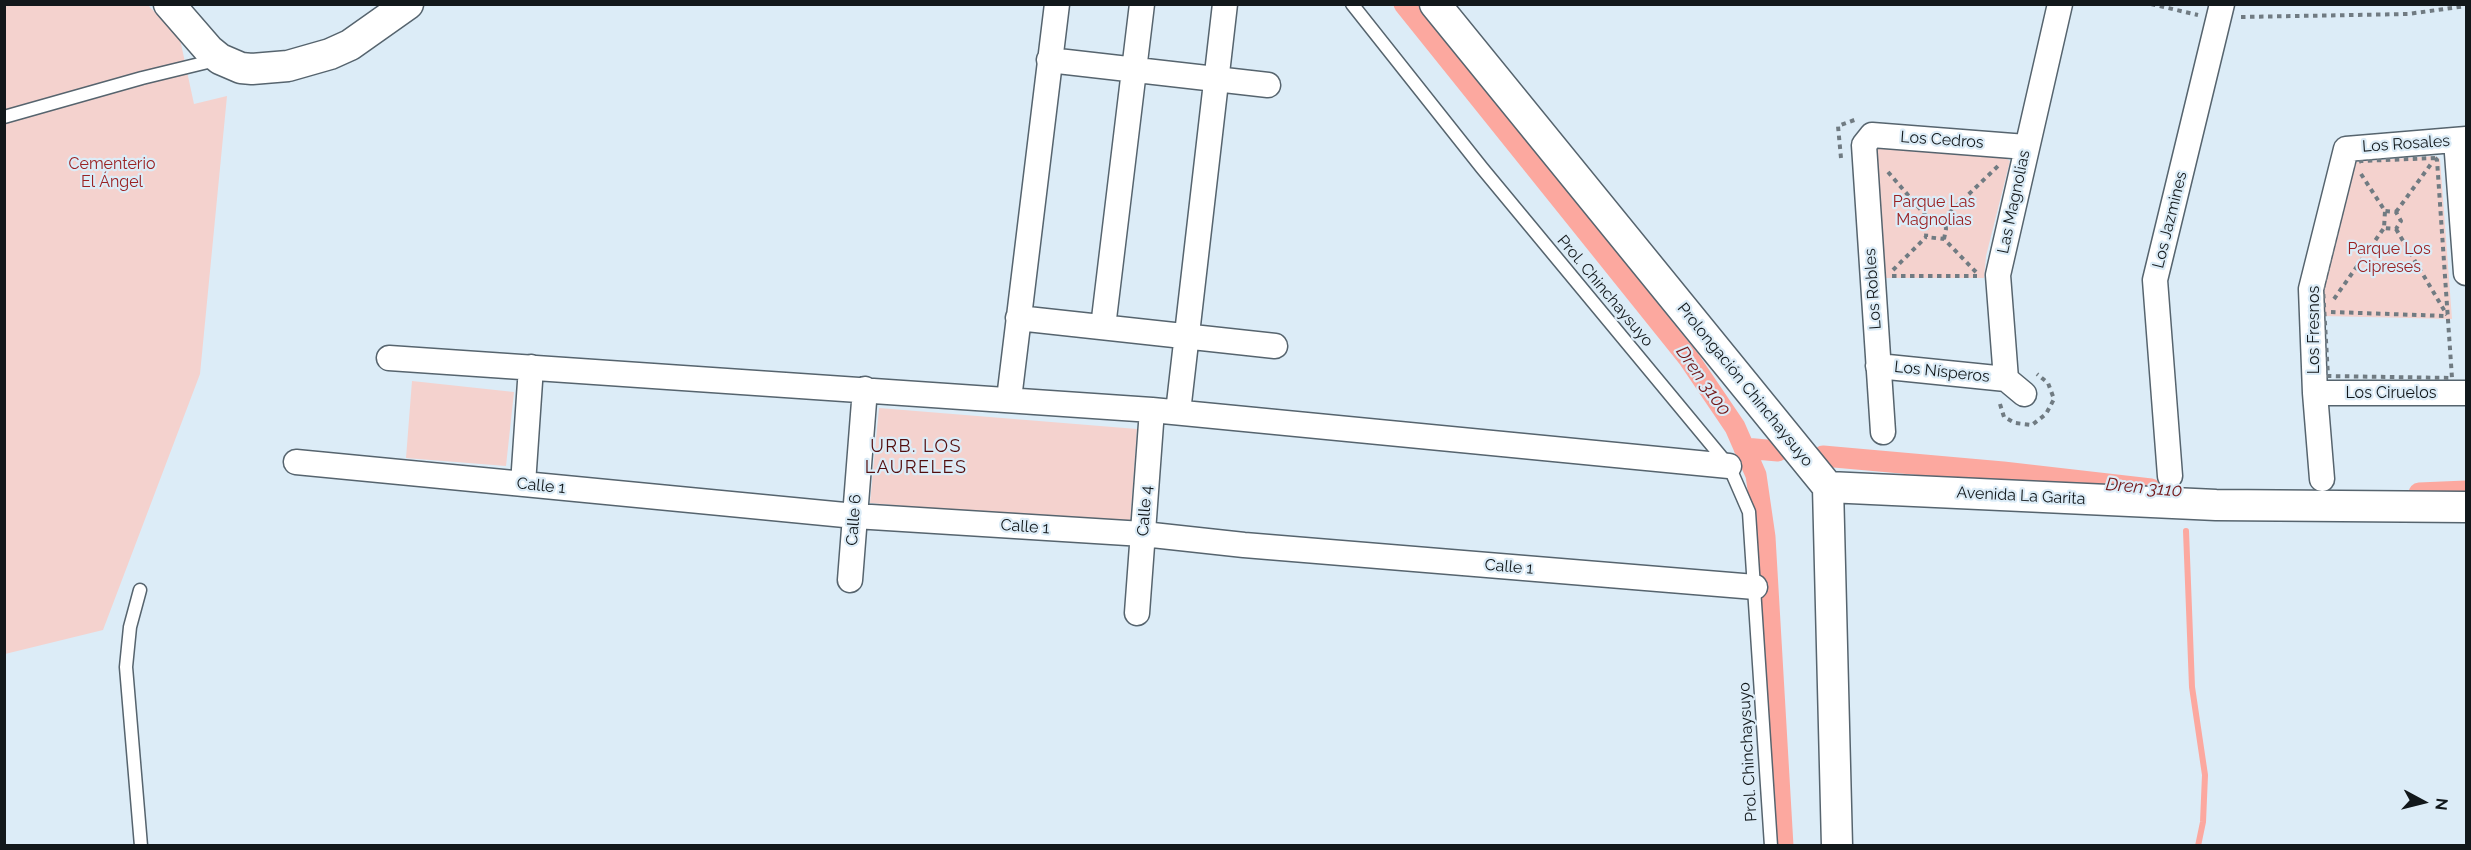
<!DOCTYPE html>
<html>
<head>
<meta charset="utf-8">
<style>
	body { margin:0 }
	#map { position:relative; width:2471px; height:850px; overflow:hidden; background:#dcecf7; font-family:Raleway,sans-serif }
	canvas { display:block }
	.frame { position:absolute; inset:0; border:6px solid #12181b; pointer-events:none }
	.north { position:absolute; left:2393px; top:772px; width:60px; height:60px; -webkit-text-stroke:4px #dcecf7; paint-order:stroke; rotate:97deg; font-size:16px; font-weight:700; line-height:24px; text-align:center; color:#12181b }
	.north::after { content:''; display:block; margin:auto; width:21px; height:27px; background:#12181b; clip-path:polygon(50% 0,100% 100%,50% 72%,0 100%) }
</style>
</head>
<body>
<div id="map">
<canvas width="2471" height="850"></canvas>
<div class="frame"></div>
<div class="north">N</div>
</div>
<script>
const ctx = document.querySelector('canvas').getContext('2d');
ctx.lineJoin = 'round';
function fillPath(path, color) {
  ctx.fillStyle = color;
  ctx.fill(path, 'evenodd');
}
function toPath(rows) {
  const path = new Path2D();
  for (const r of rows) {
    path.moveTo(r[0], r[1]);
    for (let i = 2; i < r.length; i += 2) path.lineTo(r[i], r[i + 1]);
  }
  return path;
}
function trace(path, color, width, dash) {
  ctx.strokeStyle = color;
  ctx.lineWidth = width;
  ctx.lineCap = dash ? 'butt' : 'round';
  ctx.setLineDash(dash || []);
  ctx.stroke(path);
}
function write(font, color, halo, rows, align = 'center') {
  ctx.font = font + ' Raleway,sans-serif';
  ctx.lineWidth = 4.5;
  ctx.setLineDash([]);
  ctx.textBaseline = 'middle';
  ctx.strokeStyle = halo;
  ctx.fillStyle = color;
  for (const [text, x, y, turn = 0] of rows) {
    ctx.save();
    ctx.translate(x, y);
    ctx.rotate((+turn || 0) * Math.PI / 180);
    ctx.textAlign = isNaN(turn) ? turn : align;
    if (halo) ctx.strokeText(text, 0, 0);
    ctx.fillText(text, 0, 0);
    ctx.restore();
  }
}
fillPath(toPath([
	[5,5,148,5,180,39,194,104,227,96,200,374,103,630,5,654],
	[1876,146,2001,155,2010,161,1986,256,1984,278,1878,278],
	[2435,156,2440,159,2452,319,2323,316,2322,287,2353,162],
	[412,381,514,392,506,466,406,458],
	[879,408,1137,429,1130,526,870,503]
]), '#f4d2ce');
trace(toPath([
	[2186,531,2192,687,2205,775,2203,822,2198,846]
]), '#fca89f', 6);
trace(toPath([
	[1404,4,1689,359,1735,427,1756,475,1765,537,1783,846],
	[1744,448,1778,451],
	[1823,456,2003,472,2151,489],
	[2419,493,2466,491]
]), '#fca89f', 21);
const service = toPath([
	[1352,4,1482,168,1729,466,1749,512,1771,846],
	[4,117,142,78,216,60],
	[140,590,130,627,126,667,141,846]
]);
const minor = toPath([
	[1049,60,1268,85],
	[2456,140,2466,273],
	[1018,318,1275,346],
	[1103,327,1142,4],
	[389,358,1152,410,1729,466],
	[1878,366,2006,379],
	[2315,393,2466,393],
	[2024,394,2006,379,1998,275,2060,4],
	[1009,399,1057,4],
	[1178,412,1225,4],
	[1883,432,1864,145,1872,135,2026,147],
	[296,462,855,516,1143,534,1244,545,1755,587],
	[2170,476,2155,280,2222,4],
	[2322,479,2315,393,2311,289,2346,149,2466,139],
	[523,484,531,367],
	[850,580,865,389],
	[1137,613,1152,410]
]);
const tertiary = toPath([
	[169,4,209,50,220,59,241,68,252,69,288,66,330,54,350,45,408,4],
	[1435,4,1828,487,1837,846],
	[1828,487,2216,505,2466,507]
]);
trace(service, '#56646e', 15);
trace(minor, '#56646e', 27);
trace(tertiary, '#56646e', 33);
trace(toPath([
	[2151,4,2198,15],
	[2241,17,2408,14,2466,6],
	[1841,158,1838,126,1857,119],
	[2435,158,2437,160,2452,378,2328,376,2323,288,2351,169,2354,164,2361,161,2435,158],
	[1888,172,1927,217],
	[2361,174,2385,211,2384,228,2396,229,2401,221,2396,212,2385,211],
	[2396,212,2431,164],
	[2396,229,2447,315],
	[1944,239,1946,229,1945,217],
	[1893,270,1926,237],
	[1976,272,1944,239,1926,237,1927,217,1945,217,1998,166],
	[1892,276,1977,276],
	[2334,299,2384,228],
	[2331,312,2447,316],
	[2000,404,2004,417,2015,423,2032,425,2046,414,2054,399,2048,383,2037,374]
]), '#707b82', 4, [4.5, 4.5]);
trace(service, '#fff', 12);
trace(minor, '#fff', 24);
trace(tertiary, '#fff', 30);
write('16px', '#12181b', '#dcecf7', [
	["Los Cedros",1942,140,4],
	["Los Rosales",2406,144,-4],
	["Las Magnolias",2014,202,-78],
	["Los Jazmines",2170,220,-76],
	["Los Robles",1873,289,-94],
	["Prol. Chinchaysuyo",1605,291,50],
	["Los Fresnos",2314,330,-90],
	["Los Nísperos",1942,372,6],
	["Prolongación Chinchaysuyo",1745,385,51],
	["Los Ciruelos",2391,393],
	["Calle 1",541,486,6],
	["Avenida La Garita",2021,496,3],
	["Calle 4",1145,511,-86],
	["Calle 6",854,520,-86],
	["Calle 1",1025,527,4],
	["Calle 1",1509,567,5],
	["Prol. Chinchaysuyo",1748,752,-93]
]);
write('16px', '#9a2122', '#dcecf7', [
	["Cementerio",112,164],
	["El Ángel",112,182],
	["Parque Las",1934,202],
	["Magnolias",1934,220],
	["Parque Los",2389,249],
	["Cipreses",2389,267]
]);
write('italic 18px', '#721718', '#dcecf7', [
	["Dren 3100",1703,381,55],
	["Dren 3110",2144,488,5]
]);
ctx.letterSpacing = '1.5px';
write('18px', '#520d0e', '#dcecf7', [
	["URB. LOS",916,447],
	["LAURELES",916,468]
]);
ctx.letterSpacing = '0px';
</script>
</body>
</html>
